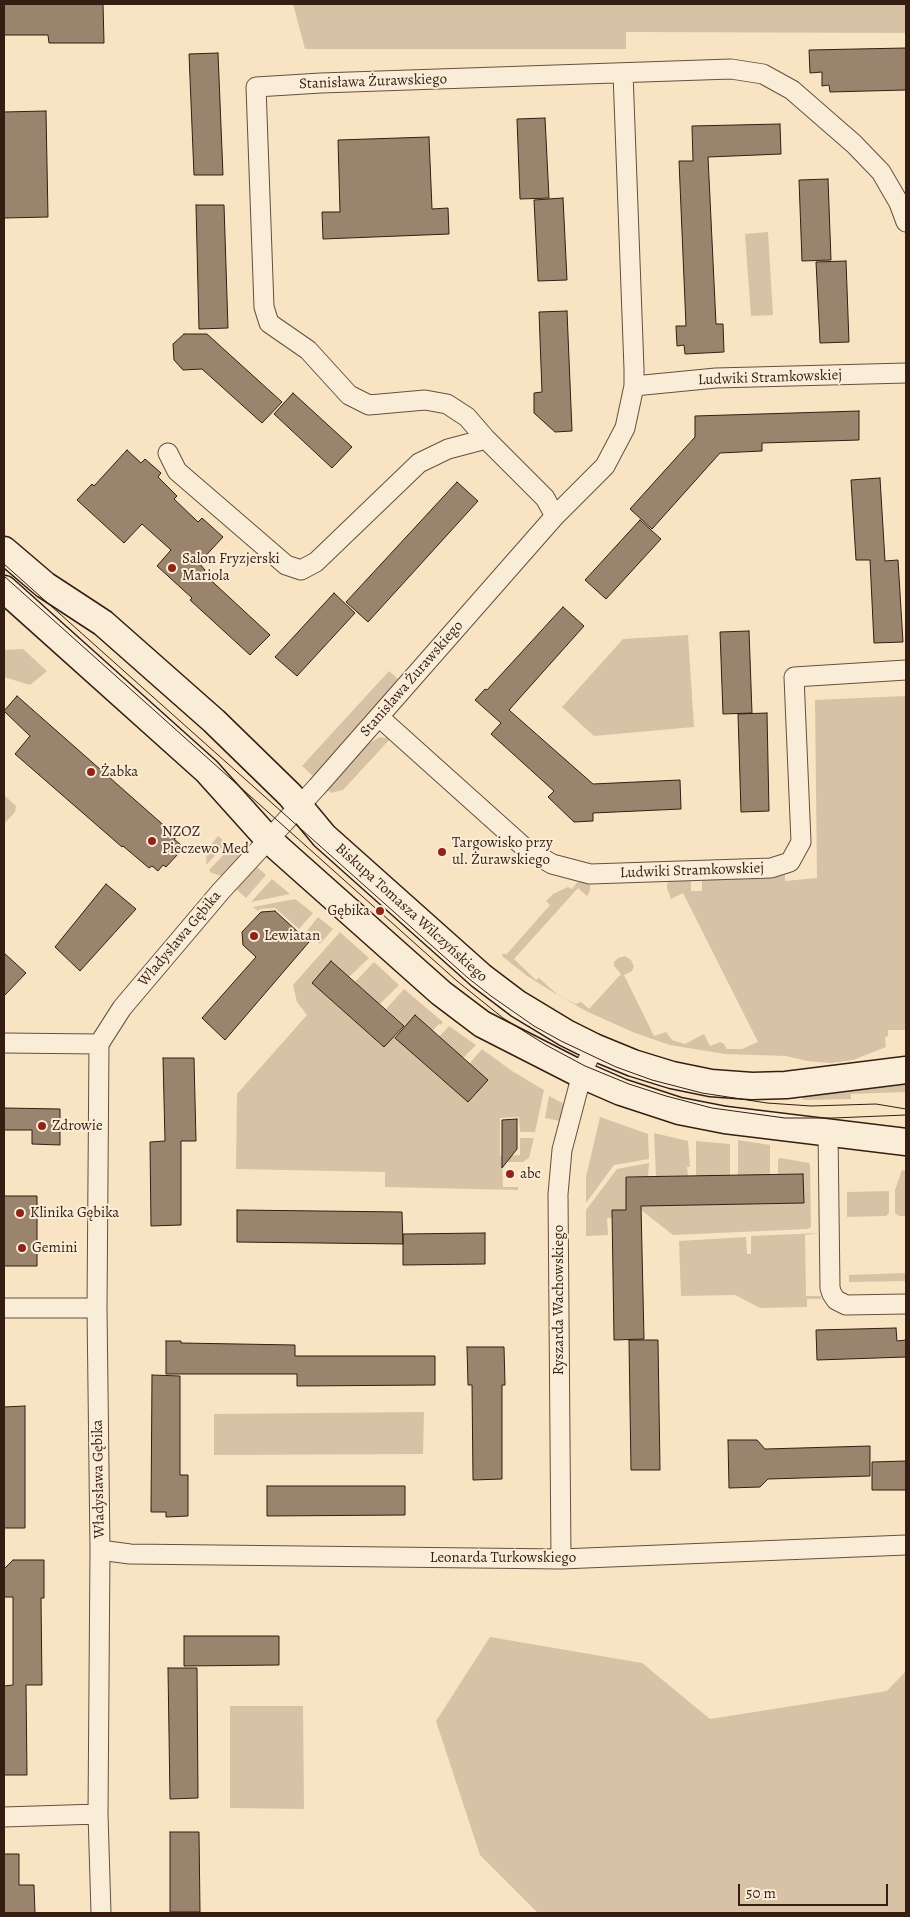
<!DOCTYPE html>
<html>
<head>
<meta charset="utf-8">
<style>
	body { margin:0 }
	#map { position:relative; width:910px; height:1917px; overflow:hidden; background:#f8e4c3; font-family:Alegreya,serif }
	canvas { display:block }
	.frame { position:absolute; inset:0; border:5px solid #351d11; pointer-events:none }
	.scale { position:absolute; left:738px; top:1884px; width:150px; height:22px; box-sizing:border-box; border:2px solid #351d11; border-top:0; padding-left:6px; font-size:15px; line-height:18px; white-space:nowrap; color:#351d11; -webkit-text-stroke:4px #faedd8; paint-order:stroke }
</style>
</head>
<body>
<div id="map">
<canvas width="910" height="1917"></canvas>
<div class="frame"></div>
<div class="scale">50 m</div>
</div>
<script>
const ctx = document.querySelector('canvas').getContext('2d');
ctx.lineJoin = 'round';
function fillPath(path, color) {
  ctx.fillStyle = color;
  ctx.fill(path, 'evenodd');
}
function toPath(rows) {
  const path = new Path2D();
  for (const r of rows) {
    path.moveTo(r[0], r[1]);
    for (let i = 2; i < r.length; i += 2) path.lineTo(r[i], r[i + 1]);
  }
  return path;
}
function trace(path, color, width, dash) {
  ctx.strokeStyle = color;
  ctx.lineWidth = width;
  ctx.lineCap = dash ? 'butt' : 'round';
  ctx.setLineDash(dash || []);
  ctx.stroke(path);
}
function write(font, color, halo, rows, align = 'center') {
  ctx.font = font + ' Alegreya,serif';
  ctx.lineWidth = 4;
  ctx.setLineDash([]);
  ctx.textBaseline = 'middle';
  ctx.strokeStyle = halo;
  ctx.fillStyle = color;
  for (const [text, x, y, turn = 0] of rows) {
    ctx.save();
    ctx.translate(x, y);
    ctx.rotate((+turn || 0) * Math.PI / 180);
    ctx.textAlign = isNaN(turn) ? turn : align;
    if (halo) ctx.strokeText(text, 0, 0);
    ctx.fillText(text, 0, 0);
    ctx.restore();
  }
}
fillPath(toPath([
	[293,4,906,4,906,33,626,32,626,49,305,49],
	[768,232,773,315,751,316,745,234],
	[688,635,694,727,594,736,562,707,623,639],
	[23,649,47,671,30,685,4,677,4,650],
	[389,671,401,682,313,776,302,766],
	[906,696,906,1030,888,1030,888,1036,885,1037,886,1047,853,1060,831,1063,807,1061,786,1056,725,1054,670,1045,635,1033,588,1012,556,994,527,976,502,956,504,953,506,955,550,905,546,901,553,894,568,887,572,889,579,880,590,885,590,891,587,896,578,888,514,959,536,980,539,978,559,996,576,1004,581,1002,589,1009,621,974,614,966,614,962,618,958,625,956,631,960,634,966,632,971,624,975,654,1036,666,1032,672,1040,685,1044,704,1034,710,1046,720,1042,724,1044,727,1049,742,1049,758,1042,683,893,671,899,667,888,667,884,669,881,691,876,691,891,702,891,702,876,785,873,785,881,817,878,815,700],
	[380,737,390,739,343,790,331,793,328,790,345,770,369,743],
	[4,795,16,806,15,812,4,824],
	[218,836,222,839,222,848,206,865,207,850],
	[233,845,244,854,224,877,212,873,209,870],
	[257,867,266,875,246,898,236,889],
	[272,879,290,894,251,902],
	[295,899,313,913,299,929,275,908,260,909,258,911,253,907],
	[318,917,333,929,320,944,306,932],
	[340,932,369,958,349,977,331,961,312,983,384,1047,394,1036,468,1102,469,1064,482,1049,512,1071,544,1090,535,1132,520,1132,519,1117,500,1118,500,1156,520,1155,520,1138,534,1138,529,1158,523,1162,502,1162,503,1187,518,1187,518,1190,385,1187,385,1172,236,1169,237,1094,307,1015,297,1002,293,985],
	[374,962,399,985,380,1004,355,982],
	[404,989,443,1022,441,1025,439,1024,432,1031,415,1016,405,1026,386,1009],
	[449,1026,476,1045,463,1058,439,1037],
	[906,1078,906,1092,851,1094,851,1099,803,1100,803,1090],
	[549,1096,564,1104,560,1121,545,1118],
	[600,1117,648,1134,649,1159,614,1165,586,1203,586,1177],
	[654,1133,688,1141,690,1167,687,1167,688,1176,656,1177],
	[738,1140,770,1145,770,1175,738,1175],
	[696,1141,730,1144,730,1176,696,1176],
	[781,1158,809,1163,810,1165,811,1227,808,1229,673,1235,641,1210,641,1206,804,1203,803,1174,778,1174,778,1159],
	[649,1163,648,1177,626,1176,626,1210,612,1211,612,1218,607,1218,608,1235,586,1236,586,1210,617,1169],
	[902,1170,906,1171,906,1216,899,1216,895,1213,895,1190],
	[889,1191,889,1213,886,1216,847,1217,847,1192],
	[820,1233,805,1235,806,1296,821,1296,821,1299,807,1299,807,1307,760,1308,735,1295,681,1296,679,1241,746,1237,747,1254,751,1254,751,1236],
	[906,1273,906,1281,849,1282,849,1275],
	[424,1412,423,1454,214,1455,214,1414],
	[490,1637,642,1663,710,1719,887,1691,906,1671,906,1913,538,1913,480,1855,436,1721],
	[230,1706,303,1706,304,1809,230,1808]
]), '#d7c2a5');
const building = toPath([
	[4,4,103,4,104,43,49,43,48,35,4,35,4,4],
	[906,48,906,90,830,92,829,85,822,86,822,72,810,73,809,50,906,48],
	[218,53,223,175,194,175,189,54,218,53],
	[46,111,48,217,4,218,4,112,46,111],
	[545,118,549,198,520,199,517,119,545,118],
	[780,124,781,154,708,157,716,324,723,324,724,352,685,354,684,345,677,346,676,326,686,326,679,161,693,161,692,126,780,124],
	[429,137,432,209,448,208,449,234,323,239,322,212,340,212,338,140,429,137],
	[828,179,831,260,802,261,799,180,828,179],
	[563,198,567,280,538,281,534,200,563,198],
	[196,205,224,205,228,328,199,329,196,205],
	[846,261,849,342,820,343,816,262,846,261],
	[567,311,572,431,555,432,534,413,534,393,542,392,539,312,567,311],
	[184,334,207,334,282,402,262,423,202,369,183,370,174,360,173,344,184,334],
	[293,393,352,447,332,468,274,414,293,393],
	[859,411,859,440,762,443,762,451,720,453,652,529,630,509,695,437,695,416,859,411],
	[127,450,141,463,145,459,161,473,158,477,177,496,174,499,198,522,202,518,223,537,199,563,205,570,203,573,270,635,250,655,190,600,192,598,157,566,171,550,142,524,124,543,77,500,92,484,94,486,127,450],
	[880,478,885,561,898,560,903,642,874,643,870,560,856,560,851,480,880,478],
	[457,482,478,501,368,622,346,602,457,482],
	[640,520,661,539,606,599,585,580,640,520],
	[334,593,355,613,297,676,275,657,334,593],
	[563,607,584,626,509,710,593,784,680,780,681,809,593,813,593,821,574,822,548,797,554,791,491,734,501,723,475,700,485,689,487,690,563,607],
	[749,631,752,713,723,714,720,632,749,631],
	[17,696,177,837,174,839,181,845,175,851,178,854,166,867,163,865,158,871,152,866,149,868,123,846,122,847,15,754,30,736,4,711,17,696],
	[767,713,769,811,741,812,738,714,767,713],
	[106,884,136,909,80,971,55,947,106,884],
	[275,911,309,942,225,1040,202,1018,256,957,243,945,242,932,261,912,275,911],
	[4,953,26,973,4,996,4,953],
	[331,961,404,1026,384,1047,312,983,331,961],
	[415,1015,488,1080,468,1102,395,1038,415,1015],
	[163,1058,194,1058,196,1141,181,1141,181,1225,151,1226,150,1142,165,1141,163,1058],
	[4,1108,60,1109,60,1145,32,1144,32,1130,4,1130,4,1108],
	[517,1119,517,1149,502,1168,502,1120,517,1119],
	[803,1174,804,1203,641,1206,644,1339,614,1340,612,1210,626,1210,626,1177,803,1174],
	[4,1196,37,1196,37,1266,4,1266,4,1196],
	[237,1210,402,1212,403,1244,237,1242,237,1210],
	[485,1233,485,1264,403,1265,403,1234,485,1233],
	[896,1328,897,1341,906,1340,906,1357,817,1360,816,1330,896,1328],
	[629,1340,658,1340,660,1470,631,1470,629,1340],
	[166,1341,181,1341,181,1343,295,1345,295,1356,435,1356,435,1385,297,1386,297,1374,166,1374,166,1341],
	[467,1347,504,1347,505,1385,502,1385,502,1479,473,1480,472,1385,468,1385,467,1347],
	[152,1375,180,1376,180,1475,188,1475,188,1516,166,1517,166,1512,151,1512,152,1375],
	[25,1406,25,1528,4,1528,4,1407,25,1406],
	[728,1440,757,1440,765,1449,870,1446,870,1476,768,1479,760,1487,729,1488,728,1440],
	[906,1461,906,1490,872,1490,872,1462,906,1461],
	[267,1486,405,1486,405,1515,267,1516,267,1486],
	[13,1560,44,1560,44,1598,41,1598,42,1685,26,1685,27,1775,4,1775,4,1686,13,1685,13,1597,4,1597,4,1569,13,1560],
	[184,1636,279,1636,279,1665,184,1666,184,1636],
	[168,1668,197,1668,198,1798,170,1799,168,1668],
	[170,1832,199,1832,200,1912,170,1912,170,1832],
	[4,1854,19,1854,19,1885,34,1885,35,1913,4,1913,4,1854]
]);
fillPath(building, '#9a846e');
trace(building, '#351d11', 1);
const street = toPath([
	[634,386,716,378,906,373],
	[168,453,177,471,286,565,301,570,316,562,419,463,448,449,486,439],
	[555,516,545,498,486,439,467,417,447,404,425,400,369,405,349,395,308,350,269,323,264,307,256,87,321,83,731,69,763,74,792,90,854,144,881,172,899,203,906,222],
	[379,717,525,848,552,864,590,874,771,868,790,862,801,842,794,677,906,670],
	[4,1043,99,1044],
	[828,1132,830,1288,832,1294,836,1300,846,1305,906,1304],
	[4,1308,97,1308],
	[100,1550,130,1554,561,1559,906,1545],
	[561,1559,558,1194,562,1150,583,1070,594,1047],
	[4,1817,98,1814],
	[101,1913,98,1814,100,1550,97,1308,99,1044,122,1008,221,891,317,787,555,516,605,466,625,428,634,386,634,369,623,73]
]);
const secondary = toPath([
	[4,550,45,585,103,623,214,721,290,795,324,836,481,976,518,1004,566,1033,594,1047,633,1063,672,1075,711,1083,752,1086,786,1085,906,1070],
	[4,589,207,771,269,840,441,993,482,1024,582,1075,621,1092,679,1111,725,1120,906,1142]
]);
trace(street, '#664f3e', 21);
trace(secondary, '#351d11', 29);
trace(street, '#faedd8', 19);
trace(secondary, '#faedd8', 26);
trace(toPath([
	[4,564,468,978,491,996,534,1026,561,1041,616,1067,652,1080,702,1093,767,1103,811,1106,876,1104,906,1109],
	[4,576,457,981,503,1018,546,1045,585,1066,629,1084,666,1096,712,1108,785,1118,833,1118,906,1115]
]), '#351d11', 1);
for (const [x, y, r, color] of [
	[172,568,5,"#8f2418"],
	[91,772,5,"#8f2418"],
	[152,841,5,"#8f2418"],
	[442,852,5,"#8f2418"],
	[380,911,5,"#8f2418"],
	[254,936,5,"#8f2418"],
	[42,1126,5,"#8f2418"],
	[510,1174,5,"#8f2418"],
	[20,1213,5,"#8f2418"],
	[22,1248,5,"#8f2418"]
]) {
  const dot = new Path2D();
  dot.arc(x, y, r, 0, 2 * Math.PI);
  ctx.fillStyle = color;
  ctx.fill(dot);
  trace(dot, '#faedd8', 2);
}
write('15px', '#351d11', '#faedd8', [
	["Stanisława Żurawskiego",373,82,-2],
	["Ludwiki Stramkowskiej",770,378,-2],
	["Stanisława Żurawskiego",412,679,-49],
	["Ludwiki Stramkowskiej",692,871,-2],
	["Biskupa Tomasza Wilczyńskiego",411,913,42],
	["Władysława Gębika",180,939,-50],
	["Ryszarda Wachowskiego",559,1300,-90],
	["Władysława Gębika",99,1479,-91],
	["Leonarda Turkowskiego",503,1558]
]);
write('15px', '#351d11', '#faedd8', [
	["Salon Fryzjerski",182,559],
	["Mariola",182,576],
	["Żabka",101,772],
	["NZOZ",162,832],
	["Pieczewo Med",162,849],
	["Targowisko przy",452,843],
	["ul. Żurawskiego",452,860],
	["Gębika",370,911,"right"],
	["Lewiatan",264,936],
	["Zdrowie",52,1126],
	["abc",520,1174],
	["Klinika Gębika",30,1213],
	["Gemini",32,1248]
], 'left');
</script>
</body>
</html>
